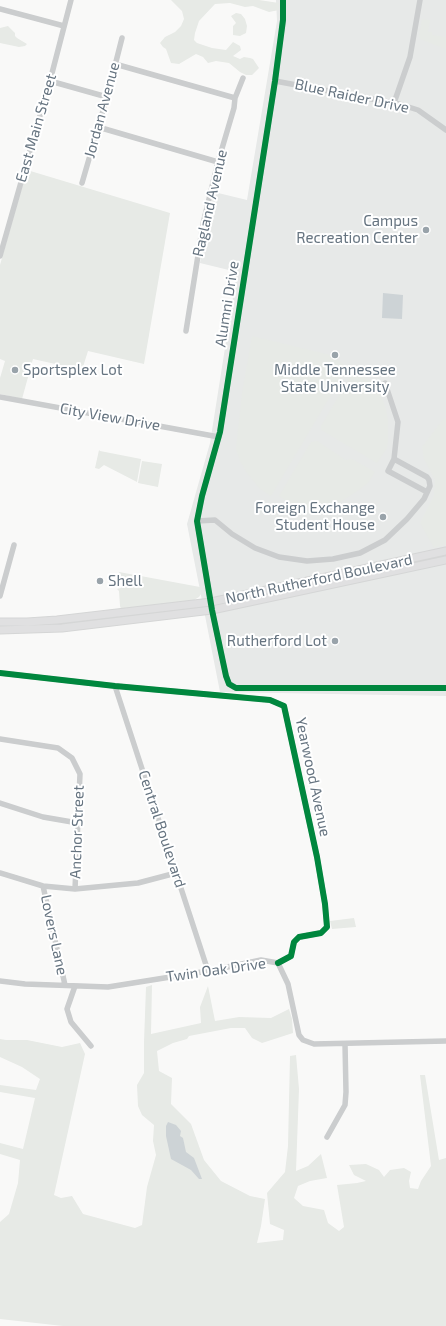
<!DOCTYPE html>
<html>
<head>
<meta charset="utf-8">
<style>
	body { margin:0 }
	canvas { display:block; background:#f9f9f8 }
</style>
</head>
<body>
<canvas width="446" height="1326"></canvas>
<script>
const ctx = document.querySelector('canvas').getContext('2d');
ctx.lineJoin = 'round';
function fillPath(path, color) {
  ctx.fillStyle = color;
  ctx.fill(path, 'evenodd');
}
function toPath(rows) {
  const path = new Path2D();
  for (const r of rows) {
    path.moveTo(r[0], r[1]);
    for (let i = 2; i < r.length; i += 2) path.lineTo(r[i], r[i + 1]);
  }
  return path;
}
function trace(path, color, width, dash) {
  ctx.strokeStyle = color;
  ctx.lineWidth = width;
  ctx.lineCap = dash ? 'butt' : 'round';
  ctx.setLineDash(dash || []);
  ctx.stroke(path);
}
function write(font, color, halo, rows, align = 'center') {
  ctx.font = font + ' "Exo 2",sans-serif';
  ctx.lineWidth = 4;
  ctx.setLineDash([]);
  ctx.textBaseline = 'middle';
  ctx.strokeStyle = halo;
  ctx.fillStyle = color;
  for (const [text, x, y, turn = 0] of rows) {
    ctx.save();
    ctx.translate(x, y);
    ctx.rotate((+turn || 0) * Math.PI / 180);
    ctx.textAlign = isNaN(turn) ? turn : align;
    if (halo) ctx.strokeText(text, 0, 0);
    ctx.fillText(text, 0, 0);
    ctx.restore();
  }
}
fillPath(toPath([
	[276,0,446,0,446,696,220,692,187,524,210,443,237,272,200,263,207,223,214,192,247,200,277,21]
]), '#e7e9e8');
fillPath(toPath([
	[171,0,259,0,279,3,279,10,269,12,253,6,245,7,230,3,215,4,199,21,195,33,194,40,197,43,212,48,226,50,233,42,240,46,241,50,233,56,240,59,244,57,250,58,253,59,259,68,252,75,246,75,240,72,229,63,216,61,208,63,203,57,196,54,179,64,171,63,166,49,163,47,160,43,165,37,175,32,181,26,184,19,182,11],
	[236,13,241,14,245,19,247,26,246,33,240,36,233,35,233,26,236,23,231,16],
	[422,19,430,20,428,32,432,32,432,35,446,37,446,49,420,39,419,35],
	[8,26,15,33,15,36,17,38,27,44,25,46,19,47,0,43,0,28],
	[27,170,170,213,144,364,88,351,82,370,33,359,22,399,0,394,0,378,5,361,0,359,0,265],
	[252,336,334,356,347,368,271,496,260,489,247,473,240,461,236,448,242,393],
	[353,372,371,381,375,385,382,398,386,410,388,422,388,441,387,448,377,463,321,430,321,426],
	[443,419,446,419,446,545,434,548,420,523,434,495,435,480,424,459,422,447],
	[317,441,346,460,352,459,375,472,368,483,359,490,337,504,310,508,295,506,279,496,311,442],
	[99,450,100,451,141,459,137,482,104,465,99,469,95,468],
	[142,461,162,464,158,487,138,483],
	[119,572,200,587,201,594,199,597,194,600,121,609,120,606,119,591,117,589,121,588],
	[354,918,356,927,332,929,330,921],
	[152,985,151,1034,201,1023,200,1007,208,986,215,1021,239,1017,271,1018,289,1009,292,1019,293,1033,262,1043,252,1038,245,1028,231,1028,189,1036,187,1039,173,1043,157,1051,159,1071,172,1078,171,1104,191,1124,204,1160,221,1181,250,1196,265,1199,261,1226,257,1243,283,1240,284,1230,270,1224,267,1193,285,1172,288,1146,290,1056,296,1055,299,1089,296,1171,308,1166,321,1154,327,1178,310,1181,298,1186,294,1198,303,1206,324,1210,328,1223,339,1231,344,1227,337,1185,357,1183,366,1181,354,1175,349,1165,366,1164,379,1170,384,1177,390,1170,404,1168,411,1172,409,1181,410,1188,418,1189,421,1181,431,1166,420,1075,425,1075,439,1160,446,1158,446,1326,63,1326,0,1319,0,1222,9,1214,18,1183,20,1160,0,1154,0,1143,23,1149,35,1098,0,1092,0,1085,36,1090,40,1079,22,1067,0,1057,0,1039,6,1040,27,1040,62,1047,80,1043,85,1054,54,1195,61,1198,72,1196,83,1214,135,1228,142,1225,147,1187,156,1155,153,1141,154,1125,142,1115,138,1106,137,1085,144,1073,144,1042,146,987]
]), '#e7eae6');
fillPath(toPath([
	[383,293,403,295,402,319,382,318],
	[168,1122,176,1125,181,1131,180,1136,183,1138,186,1152,194,1158,202,1179,199,1179,191,1170,171,1159,166,1136,166,1126]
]), '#cdd3d6');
const major = toPath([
	[0,622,27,622,57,620,211,602,446,551],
	[0,630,62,628,212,610,446,560]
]);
trace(major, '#d5d6d6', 9);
trace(toPath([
	[283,0,283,20,275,81,220,432,202,496,197,521,212,610,226,676,229,684,236,688,446,688],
	[0,9,64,26],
	[115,64,235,98],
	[50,81,107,97],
	[275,81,399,104,418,110,446,130],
	[394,103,410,57,420,0],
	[98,127,218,162],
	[82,183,107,97,122,38],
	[0,256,51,77,71,0],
	[186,331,203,224,218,162,234,108,235,98,243,78],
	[385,383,398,422,394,459],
	[0,397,219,437],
	[197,521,215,520,232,534,255,548,279,557,307,561,333,559,360,553,385,540,407,519,424,499,430,486,429,480,427,477,394,459,388,471,427,492],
	[0,596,14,545],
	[0,673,115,686,270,700,284,706,317,857,325,904,327,927,321,933,299,937,294,942,291,956,278,963],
	[115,686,208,971],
	[0,739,58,748,72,758,80,774,75,889],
	[0,803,43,817,78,823],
	[0,873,43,886,75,889,138,883,176,873],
	[43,886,65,985],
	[278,963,288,984,299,1035,303,1040,314,1044,446,1041],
	[0,981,25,984,108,987,208,971,261,960,278,963],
	[75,986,67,1009,71,1022,91,1046],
	[327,1137,345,1105,346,1092,345,1044]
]), '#cbcdce', 5.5);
trace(major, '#e0e0e1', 7);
trace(toPath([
	[283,0,283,20,275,81,220,432,202,496,197,521,212,610,226,676,229,684,236,688,446,688],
	[0,673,115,686,270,700,284,706,317,857,325,904,327,927,321,933,299,937,294,942,291,956,278,963]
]), '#00873e', 6);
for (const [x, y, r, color] of [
	[426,230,4,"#99a3aa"],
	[335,355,4,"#99a3aa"],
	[15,370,4,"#99a3aa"],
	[383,517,4,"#99a3aa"],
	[100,581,4,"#99a3aa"],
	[335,641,4,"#99a3aa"]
]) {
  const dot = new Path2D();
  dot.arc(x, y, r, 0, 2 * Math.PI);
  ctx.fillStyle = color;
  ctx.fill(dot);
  trace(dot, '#fff', 1.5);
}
write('15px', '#667480', '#fff', [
	["Blue Raider Drive",352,96,12],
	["Jordan Avenue",102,110,-75],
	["East Main Street",36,128,-74],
	["Ragland Avenue",210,203,-77],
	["Alumni Drive",227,304,-81],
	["City View Drive",110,417,10],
	["North Rutherford Boulevard",319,579,-12],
	["Yearwood Avenue",313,777,78],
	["Central Boulevard",162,829,72],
	["Anchor Street",77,832,-88],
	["Lovers Lane",54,935,78],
	["Twin Oak Drive",216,970,-8]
]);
write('15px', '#667480', '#fff', [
	["Campus",418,221],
	["Recreation Center",418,238],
	["Sportsplex Lot",23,370,"left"],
	["Middle Tennessee",335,370,"center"],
	["State University",335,387,"center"],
	["Foreign Exchange",375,508],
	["Student House",375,525],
	["Shell",108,581,"left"],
	["Rutherford Lot",327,641]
], 'right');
</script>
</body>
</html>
